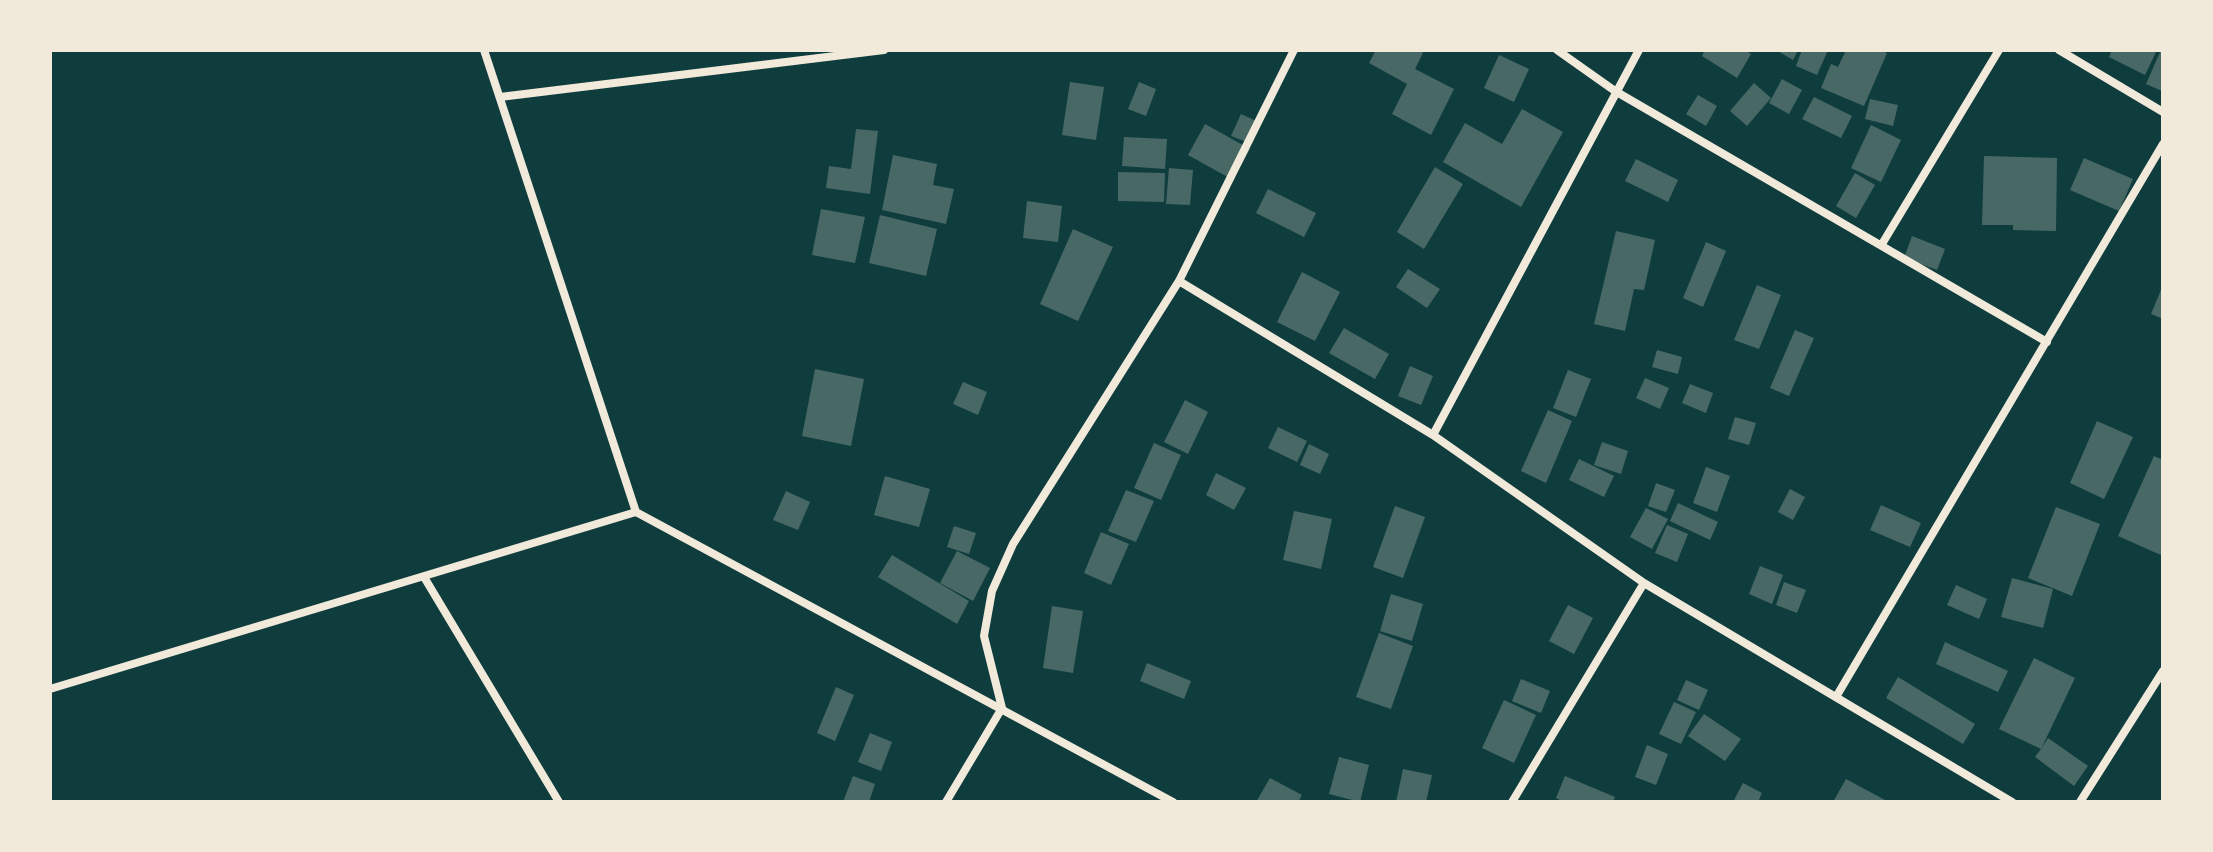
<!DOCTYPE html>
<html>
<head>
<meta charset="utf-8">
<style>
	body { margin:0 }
	#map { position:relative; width:2213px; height:852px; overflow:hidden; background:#0f3d3e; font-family:Barlow,sans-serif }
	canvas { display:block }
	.frame { position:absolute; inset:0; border:52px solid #f1e9da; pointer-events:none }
</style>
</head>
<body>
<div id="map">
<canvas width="2213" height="852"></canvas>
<div class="frame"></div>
</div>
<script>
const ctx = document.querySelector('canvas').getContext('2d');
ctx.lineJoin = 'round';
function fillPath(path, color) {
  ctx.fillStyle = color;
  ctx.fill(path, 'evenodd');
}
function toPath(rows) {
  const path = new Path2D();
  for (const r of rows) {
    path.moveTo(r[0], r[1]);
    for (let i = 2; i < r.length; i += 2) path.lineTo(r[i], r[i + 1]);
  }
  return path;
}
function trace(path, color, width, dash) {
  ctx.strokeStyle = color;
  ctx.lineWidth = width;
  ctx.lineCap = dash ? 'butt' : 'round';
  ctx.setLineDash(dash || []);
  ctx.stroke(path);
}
fillPath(toPath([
	[1376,50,1419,50,1423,53,1415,69,1454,89,1431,135,1392,114,1407,84,1369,63],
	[1705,50,1745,50,1751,54,1737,78,1702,56],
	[1776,50,1798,50,1793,60],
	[1802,50,1828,50,1817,75,1796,66],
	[1846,50,1881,50,1887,53,1864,106,1821,88,1831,64,1838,67],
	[2112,50,2157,50,2145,75,2109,57],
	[2161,50,2163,50,2162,91,2146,84],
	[1499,55,1529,69,1514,102,1484,88],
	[1782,79,1802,90,1789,114,1769,103],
	[1070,82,1104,87,1096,140,1062,135],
	[1139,82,1156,89,1146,116,1128,109],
	[1754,83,1771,98,1747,126,1730,111],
	[1698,95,1717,106,1706,126,1686,114],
	[1814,97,1852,116,1841,138,1802,119],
	[1870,99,1898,105,1893,126,1865,119],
	[1522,109,1563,132,1521,207,1443,162,1465,123,1502,144],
	[1241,114,1261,123,1252,144,1231,136],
	[1205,124,1250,149,1233,180,1188,155],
	[1871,125,1901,140,1881,182,1851,168],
	[856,129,878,131,870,194,826,188,829,166,851,169],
	[1124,137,1167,139,1165,169,1122,166],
	[893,155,937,164,933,185,954,189,946,224,882,210],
	[1984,156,2057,158,2056,231,2013,230,2013,225,1982,225],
	[2084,158,2133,179,2119,211,2070,190],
	[1636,159,1678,180,1668,202,1625,181],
	[1435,167,1463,184,1424,249,1397,232],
	[1169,168,1193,170,1190,205,1166,204],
	[1118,172,1165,173,1164,202,1118,201],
	[1855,173,1875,185,1856,218,1836,206],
	[1268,189,1316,213,1304,237,1256,213],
	[1027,201,1062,206,1058,242,1023,238],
	[821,209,865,217,855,263,812,255],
	[880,215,937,229,926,276,869,263],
	[1073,229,1113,247,1078,321,1040,304],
	[1616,231,1655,240,1644,290,1634,289,1625,331,1594,324],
	[1912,236,1945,249,1937,270,1904,258],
	[1706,242,1726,251,1703,307,1683,298],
	[1408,269,1440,289,1427,308,1396,287],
	[1302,272,1340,292,1315,341,1277,322],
	[1757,285,1781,295,1759,349,1734,340],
	[2163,285,2163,319,2151,314],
	[1344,328,1389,354,1375,379,1329,353],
	[1795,330,1814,338,1789,396,1770,388],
	[1657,350,1682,357,1678,374,1652,367],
	[1410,366,1433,376,1421,405,1398,396],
	[815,369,864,379,851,446,802,436],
	[1568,370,1591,379,1576,417,1553,408],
	[1645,378,1669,388,1660,409,1636,398],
	[963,382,987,392,978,415,953,404],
	[1690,384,1713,393,1706,413,1682,403],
	[1185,400,1208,412,1188,454,1164,442],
	[1548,410,1572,421,1546,483,1521,471],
	[1735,417,1756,423,1749,445,1728,439],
	[2097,421,2133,437,2104,499,2070,483],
	[1278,427,1307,441,1297,462,1268,448],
	[1602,442,1628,451,1621,474,1594,465],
	[1154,443,1181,455,1161,500,1134,488],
	[1309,444,1329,454,1320,474,1300,465],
	[2154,456,2163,460,2163,556,2118,536],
	[1579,459,1614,476,1604,497,1569,480],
	[1706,467,1730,476,1717,512,1693,503],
	[1216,473,1246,488,1234,510,1206,495],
	[885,476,930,489,919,527,874,515],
	[1656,483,1675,490,1666,512,1648,506],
	[1790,489,1805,497,1793,520,1778,512],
	[1126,490,1154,501,1136,542,1108,531],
	[786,491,810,502,798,530,773,520],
	[1678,503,1718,522,1710,540,1670,521],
	[1881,505,1921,523,1910,547,1870,530],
	[1395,506,1425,517,1403,578,1373,567],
	[2056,507,2100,524,2072,596,2028,578],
	[1646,508,1668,519,1652,549,1630,537],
	[1294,511,1332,519,1321,569,1283,560],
	[1667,525,1688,534,1677,562,1655,553],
	[954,526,976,533,969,554,947,547],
	[1101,532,1129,544,1111,585,1084,573],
	[957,551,990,568,973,601,940,583],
	[892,555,969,601,957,624,878,577],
	[1760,566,1783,575,1772,604,1749,594],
	[2012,578,2053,589,2043,628,2001,617],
	[1784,582,1806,590,1797,613,1776,605],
	[1956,585,1987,599,1979,619,1947,605],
	[1391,594,1423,604,1412,641,1380,631],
	[1568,605,1593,618,1574,654,1549,641],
	[1052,606,1083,611,1073,673,1043,668],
	[1379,633,1413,646,1391,709,1356,697],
	[1945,642,2008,671,1998,692,1936,664],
	[2034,658,2075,678,2041,749,2048,738,2088,766,2074,786,2035,757,2041,749,1999,729],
	[1147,663,1191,681,1184,699,1140,681],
	[1898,677,1975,724,1963,744,1886,698],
	[1521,679,1550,691,1541,713,1512,701],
	[1686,680,1708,690,1699,710,1677,700],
	[836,687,854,695,835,741,817,733],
	[1504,700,1536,715,1514,763,1482,748],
	[1674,702,1696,712,1681,744,1659,734],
	[1704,714,1741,739,1725,761,1688,736],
	[870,733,892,742,881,771,858,762],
	[1647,745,1668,754,1656,785,1635,777],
	[1339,757,1369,765,1360,802,1329,794],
	[1403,769,1432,775,1426,802,1396,802],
	[853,776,875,784,869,802,843,802],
	[1565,776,1615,797,1613,802,1564,802,1556,798],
	[1270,778,1302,795,1298,802,1256,802],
	[1846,779,1885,800,1883,802,1833,802],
	[1743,783,1762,793,1758,802,1733,802]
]), '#486865');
trace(toPath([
	[484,50,636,512],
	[1557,50,1615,91,2047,342],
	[2059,50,2163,112],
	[500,97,884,50],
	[1882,244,1999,50],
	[1179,281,1433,435,1644,583,2012,802],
	[1433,435,1639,50],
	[424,577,559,802],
	[50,689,636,512,1173,802],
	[1836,697,2163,144],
	[946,802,1002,708,984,636,992,591,1013,544,1179,281,1294,50],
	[1512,802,1644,583],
	[2080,802,2163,671]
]), '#f1e9da', 8);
</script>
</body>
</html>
